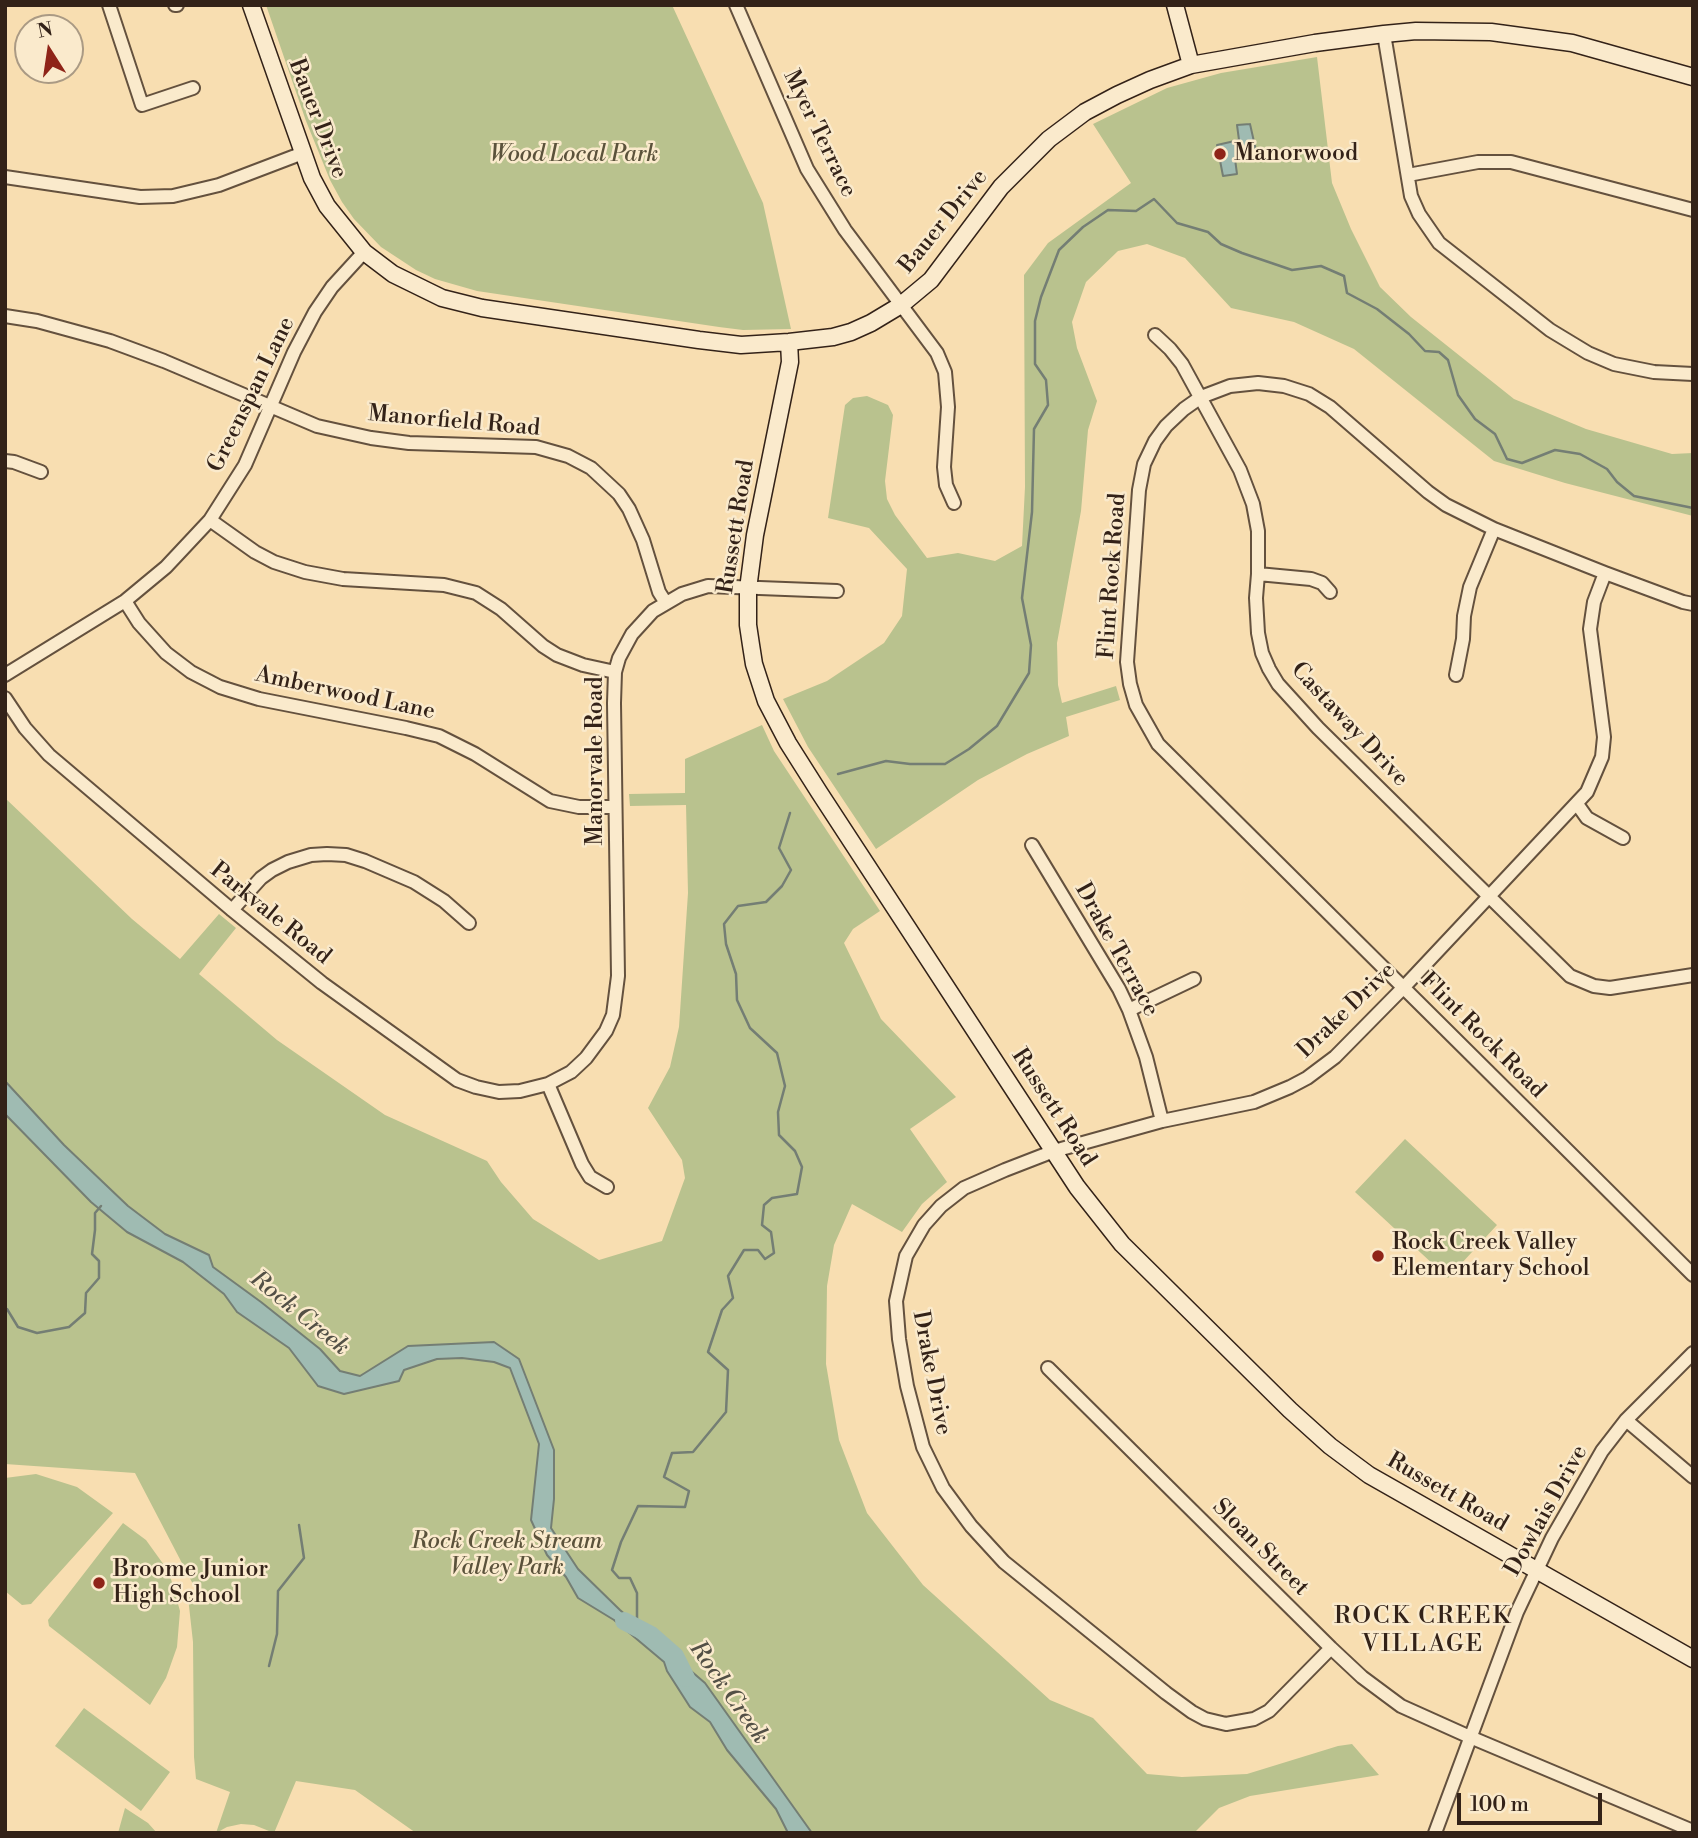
<!DOCTYPE html>
<html>
<head>
<meta charset="utf-8">
<style>
	body { margin:0 }
	#map { position:relative; width:1698px; height:1838px; overflow:hidden; background:#f8deb1; font-family:"Libre Bodoni",serif }
	canvas { display:block }
	.frame { position:absolute; inset:0; border:7px solid #332218; pointer-events:none }
	.north { position:absolute; left:14px; top:14px; width:70px; height:70px; box-sizing:border-box; background:#faeacc; border:2px solid #aa9a84; border-radius:50%; rotate:348deg; font-size:19px; font-weight:700; line-height:28px; text-align:center; color:#332218 }
	.north::after { content:''; display:block; margin:auto; width:24px; height:32px; background:#8f2418; clip-path:polygon(50% 0,100% 100%,50% 72%,0 100%) }
	.scale { position:absolute; left:1457px; top:1793px; width:145px; height:32px; box-sizing:border-box; border:4px solid #332218; border-top:0; padding-left:9px; font-size:21px; line-height:24px; white-space:nowrap; color:#332218; -webkit-text-stroke:5px #faeacc; paint-order:stroke }
</style>
</head>
<body>
<div id="map">
<canvas width="1698" height="1838"></canvas>
<div class="frame"></div>
<div class="north">N</div>
<div class="scale">100 m</div>
</div>
<script>
const ctx = document.querySelector('canvas').getContext('2d');
ctx.lineJoin = 'round';
function fillPath(path, color) {
  ctx.fillStyle = color;
  ctx.fill(path, 'evenodd');
}
function toPath(rows) {
  const path = new Path2D();
  for (const r of rows) {
    path.moveTo(r[0], r[1]);
    for (let i = 2; i < r.length; i += 2) path.lineTo(r[i], r[i + 1]);
  }
  return path;
}
function trace(path, color, width, dash) {
  ctx.strokeStyle = color;
  ctx.lineWidth = width;
  ctx.lineCap = dash ? 'butt' : 'round';
  ctx.setLineDash(dash || []);
  ctx.stroke(path);
}
function write(font, color, halo, rows, align = 'center') {
  ctx.font = font + ' "Libre Bodoni",serif';
  ctx.lineWidth = 5;
  ctx.setLineDash([]);
  ctx.textBaseline = 'middle';
  ctx.strokeStyle = halo;
  ctx.fillStyle = color;
  for (const [text, x, y, turn = 0] of rows) {
    ctx.save();
    ctx.translate(x, y);
    ctx.rotate((+turn || 0) * Math.PI / 180);
    ctx.textAlign = isNaN(turn) ? turn : align;
    if (halo) ctx.strokeText(text, 0, 0);
    ctx.fillText(text, 0, 0);
    ctx.restore();
  }
}
fillPath(toPath([
	[266,5,672,5,763,203,791,329,743,330,719,327,477,291,435,279,416,270,381,247,354,219,342,202,330,180,306,121],
	[1317,57,1332,183,1351,229,1380,287,1411,317,1514,399,1586,429,1672,454,1693,453,1693,516,1565,483,1494,461,1354,349,1294,322,1231,308,1185,258,1147,244,1118,251,1086,282,1072,322,1077,348,1097,401,1088,430,1081,511,1057,643,1058,685,1062,703,1116,686,1120,700,1066,717,1069,736,1027,754,978,780,876,849,808,747,783,699,827,681,884,643,902,616,907,569,869,528,828,518,845,405,853,398,867,396,888,405,893,415,885,481,887,499,895,515,927,558,958,553,995,561,1022,546,1025,487,1024,275,1048,243,1131,183,1093,124,1167,88,1221,73],
	[762,725,774,751,880,911,853,929,844,943,881,1019,956,1097,910,1129,947,1182,922,1204,902,1232,852,1204,834,1245,827,1286,826,1364,839,1440,867,1513,923,1585,1050,1700,1093,1718,1147,1774,1182,1777,1247,1774,1338,1746,1352,1744,1379,1775,1250,1796,1219,1808,1194,1833,416,1833,355,1790,296,1781,274,1833,254,1825,241,1824,227,1827,216,1833,230,1792,196,1779,194,1757,193,1642,188,1597,196,1590,135,1473,5,1464,5,798,132,919,180,959,219,914,236,928,199,974,277,1040,385,1115,487,1161,501,1182,533,1219,599,1260,662,1241,685,1178,682,1160,648,1108,670,1067,679,1027,688,893,686,805,630,806,629,794,685,793,685,759],
	[1405,1139,1497,1225,1448,1278,1355,1192],
	[36,1474,77,1487,113,1513,31,1604,22,1605,5,1591,5,1478],
	[123,1523,146,1540,169,1572,180,1611,177,1647,166,1678,150,1705,49,1626,48,1620],
	[84,1708,170,1772,141,1811,55,1746],
	[125,1808,148,1823,157,1833,118,1833]
]), '#b9c28e');
const water = toPath([
	[1250,124,1257,155,1235,159,1237,174,1223,176,1217,145,1239,140,1237,125,1250,124],
	[5,1081,64,1145,128,1206,165,1234,209,1255,213,1267,261,1302,320,1349,340,1371,360,1376,408,1346,494,1342,519,1359,554,1450,554,1499,551,1528,578,1569,620,1610,705,1683,812,1833,788,1833,776,1809,727,1750,710,1722,690,1707,667,1671,664,1662,614,1620,578,1598,566,1577,547,1555,531,1520,539,1444,510,1368,494,1362,462,1358,437,1359,404,1370,399,1381,344,1394,318,1386,289,1348,237,1312,224,1294,183,1262,127,1232,91,1202,5,1114,5,1081]
]);
fillPath(water, '#9fbbb2');
trace(water, '#747e74', 2);
trace(toPath([
	[838,774,886,761,910,764,945,764,969,749,997,726,1029,673,1031,645,1022,598,1032,512,1034,429,1048,405,1046,380,1035,364,1035,321,1041,297,1059,250,1083,227,1108,210,1136,211,1154,199,1177,223,1208,232,1221,244,1242,253,1292,270,1321,266,1344,276,1347,293,1377,309,1409,334,1425,351,1439,352,1448,360,1458,395,1475,419,1495,434,1507,459,1522,463,1555,450,1580,454,1607,469,1617,482,1634,496,1693,508],
	[5,1309,7,1309,18,1327,37,1333,69,1327,85,1313,86,1293,99,1278,99,1261,92,1254,95,1230,95,1213,101,1206],
	[637,1626,637,1593,630,1578,619,1578,612,1570,621,1542,638,1506,685,1507,689,1491,664,1477,672,1453,693,1452,726,1412,728,1370,708,1352,722,1310,733,1298,728,1276,744,1250,758,1250,765,1259,774,1253,771,1232,762,1225,764,1205,772,1198,797,1194,802,1167,795,1151,779,1135,778,1112,785,1086,777,1053,750,1028,737,1000,736,974,726,944,724,924,738,906,766,902,782,886,791,870,779,848,790,813],
	[269,1666,277,1634,278,1591,304,1558,299,1525]
]), '#747e74', 2.5);
trace(toPath([
	[624,1621,651,1635,675,1656,686,1678]
]), '#9fbbb2', 18);
const street = toPath([
	[109,5,142,105,193,88],
	[175,5,177,5],
	[736,5,807,169,845,230,937,353,945,372,948,407,944,467,946,485,954,503],
	[1384,34,1411,196,1419,214,1439,243,1550,330,1588,353,1614,364,1654,372,1693,374],
	[1408,175,1478,162,1511,162,1693,210],
	[5,177,140,197,173,196,219,185,303,153],
	[5,316,37,321,110,341,164,361,317,426,371,438,409,443,536,447,568,456,591,468,619,494,629,509,643,540,659,592,666,603],
	[1155,335,1170,349,1182,364,1240,470,1253,504,1258,531,1258,574,1256,598,1258,633,1262,653,1269,669,1278,684,1318,728,1570,976,1594,986,1610,988,1693,975],
	[5,461,14,462,41,472],
	[210,520,255,552,274,562,305,572,343,579,444,585,476,593,501,609,543,646,557,655,583,665,615,672],
	[1258,574,1311,579,1322,583,1330,592],
	[125,601,139,623,166,653,191,672,220,687,259,699,406,728,439,736,475,754,550,801,579,807,615,807],
	[1693,604,1683,602,1605,573,1494,529,1446,505,1428,492,1330,407,1309,394,1284,386,1258,383,1230,386,1201,397,1184,409,1166,426,1155,441,1144,464,1139,490,1127,662,1130,684,1136,705,1158,744,1693,1275],
	[5,675,125,601,166,567,210,520,245,465,294,352,315,312,332,287,364,252],
	[1456,675,1463,639,1464,616,1470,587,1494,529],
	[5,698,25,728,49,755,232,910,322,983,457,1080,476,1087,499,1092,520,1091,548,1084,571,1072,586,1058,606,1031,613,1015,618,976,614,703,615,672,619,658,632,634,653,611,682,594,708,586,837,591],
	[1577,804,1587,818,1623,838],
	[1032,845,1119,989,1129,1010,1146,1057,1162,1121],
	[232,910,261,878,272,870,288,862,311,855,327,854,346,855,365,861,414,882,444,901,469,923],
	[1129,1010,1194,979],
	[548,1084,582,1164,590,1177,607,1187],
	[1048,1368,1331,1648,1362,1677,1401,1706,1470,1737,1693,1831],
	[1626,1420,1693,1477],
	[1331,1648,1269,1711,1254,1719,1226,1724,1205,1719,1192,1712,1166,1693,1004,1562,971,1526,943,1488,923,1447,907,1386,899,1339,896,1301,906,1256,924,1225,941,1206,964,1188,1005,1170,1054,1151,1162,1121,1254,1102,1290,1087,1307,1078,1335,1057,1403,988,1587,792,1602,757,1604,737,1590,629,1594,602,1605,573],
	[1435,1833,1517,1612,1552,1538,1602,1451,1626,1420,1693,1353]
]);
const secondary = toPath([
	[251,5,312,178,327,206,364,252,393,274,442,298,482,308,699,340,741,345,789,342,833,337,851,332,871,323,901,305,931,280,1001,187,1049,139,1085,112,1117,95,1150,80,1191,65,1315,43,1384,34,1416,31,1491,32,1572,43,1693,77],
	[1175,5,1191,65],
	[789,342,790,362,755,535,748,589,748,625,751,645,754,664,766,701,788,743,819,792,1077,1187,1122,1244,1290,1410,1330,1446,1369,1475,1693,1659]
]);
trace(street, '#64513e', 16);
trace(secondary, '#332218', 19);
trace(street, '#faeacc', 12);
trace(secondary, '#faeacc', 16);
for (const [x, y, r, color] of [
	[1220,154,7,"#8f2418"],
	[1378,1256,7,"#8f2418"],
	[99,1583,7,"#8f2418"]
]) {
  const dot = new Path2D();
  dot.arc(x, y, r, 0, 2 * Math.PI);
  ctx.fillStyle = color;
  ctx.fill(dot);
  trace(dot, '#faeacc', 2.5);
}
write('23px', '#332218', '#faeacc', [
	["Bauer Drive",317,119,69],
	["Myer Terrace",819,134,64],
	["Bauer Drive",944,222,-51],
	["Greenspan Lane",252,395,-64],
	["Manorfield Road",454,422,5],
	["Russett Road",737,527,-81],
	["Flint Rock Road",1113,576,-86],
	["Amberwood Lane",345,694,12],
	["Castaway Drive",1349,725,47],
	["Manorvale Road",596,761,-90],
	["Parkvale Road",270,914,39],
	["Drake Terrace",1116,950,61],
	["Drake Drive",1347,1011,-44],
	["Flint Rock Road",1482,1036,45],
	["Russett Road",1053,1108,57],
	["Drake Drive",931,1373,79],
	["Russett Road",1447,1493,30],
	["Dowlais Drive",1547,1511,-61],
	["Sloan Street",1260,1548,45]
]);
write('23px', '#332218', '#faeacc', [
	["Manorwood",1234,154],
	["Rock Creek Valley",1392,1243],
	["Elementary School",1392,1269],
	["Broome Junior",113,1570],
	["High School",113,1596]
], 'left');
write('italic 23px', '#5b523b', '#faeacc', [
	["Wood Local Park",574,155],
	["Rock Creek Stream",507,1542],
	["Valley Park",507,1568]
]);
write('italic 24px', '#535046', '#faeacc', [
	["Rock Creek",299,1314,39],
	["Rock Creek",728,1693,55]
]);
ctx.letterSpacing = '2px';
write('24px', '#332218', '#faeacc', [
	["ROCK CREEK",1423,1617],
	["VILLAGE",1423,1645]
]);
ctx.letterSpacing = '0px';
</script>
</body>
</html>
